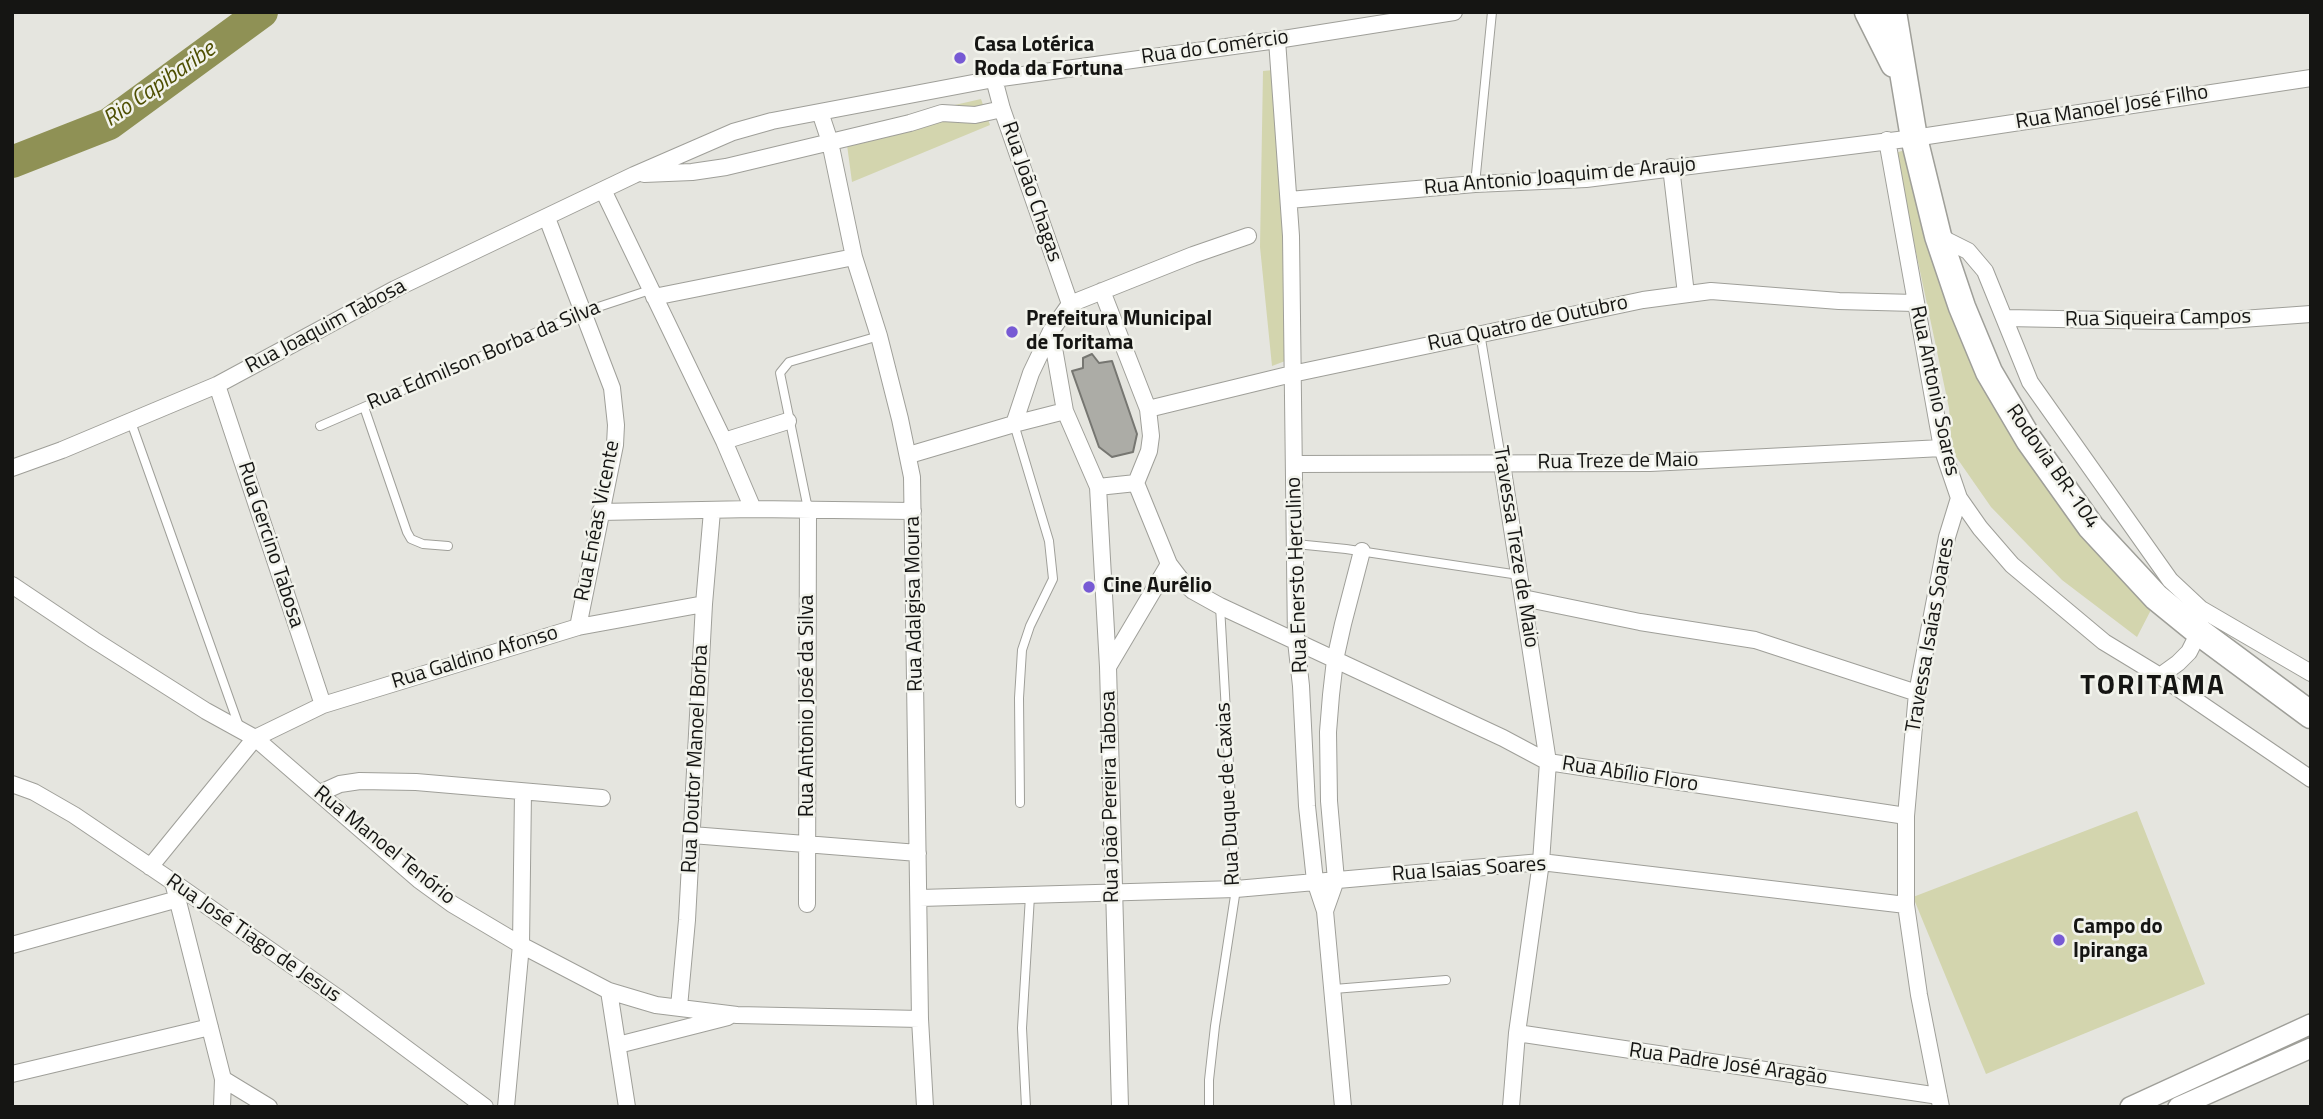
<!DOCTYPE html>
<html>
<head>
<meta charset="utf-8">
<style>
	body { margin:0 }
	#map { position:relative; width:2323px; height:1119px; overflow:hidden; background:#e5e5df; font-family:"Titillium Web",sans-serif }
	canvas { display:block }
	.frame { position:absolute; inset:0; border:14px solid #151513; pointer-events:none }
</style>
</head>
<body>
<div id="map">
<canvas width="2323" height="1119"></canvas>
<div class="frame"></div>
</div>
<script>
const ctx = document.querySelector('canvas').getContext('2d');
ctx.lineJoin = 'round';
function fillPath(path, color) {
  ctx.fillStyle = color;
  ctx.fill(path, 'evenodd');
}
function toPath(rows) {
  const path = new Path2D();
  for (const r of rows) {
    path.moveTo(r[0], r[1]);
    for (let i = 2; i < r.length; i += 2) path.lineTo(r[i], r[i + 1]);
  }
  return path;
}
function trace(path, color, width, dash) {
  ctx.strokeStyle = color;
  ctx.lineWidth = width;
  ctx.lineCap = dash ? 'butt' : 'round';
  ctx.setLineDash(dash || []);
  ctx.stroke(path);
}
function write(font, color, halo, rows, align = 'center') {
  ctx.font = font + ' "Titillium Web",sans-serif';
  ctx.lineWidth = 5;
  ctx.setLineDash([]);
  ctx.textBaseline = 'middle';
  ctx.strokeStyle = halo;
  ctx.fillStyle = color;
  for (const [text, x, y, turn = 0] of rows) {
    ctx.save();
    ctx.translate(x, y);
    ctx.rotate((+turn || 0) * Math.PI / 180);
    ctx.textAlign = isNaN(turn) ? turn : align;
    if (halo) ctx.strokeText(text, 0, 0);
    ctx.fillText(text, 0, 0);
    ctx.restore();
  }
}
fillPath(toPath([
	[1284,69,1301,355,1272,366,1260,247,1263,71],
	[981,99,990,125,852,182,845,130],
	[1905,150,1972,360,2152,608,2137,637,2062,580,1991,507,1952,451,1949,408,1895,153],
	[2137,811,2205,984,1986,1074,1913,897]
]), '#d3d5ae');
trace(toPath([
	[12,162,109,124,262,12]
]), '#8f9155', 32);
const building = toPath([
	[1092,354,1099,363,1112,361,1137,434,1133,452,1112,457,1099,447,1072,371,1083,368,1083,358,1092,354]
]);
fillPath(building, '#acaca6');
trace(building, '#767671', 2);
const service = toPath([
	[1475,184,1492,12],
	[1480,333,1502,464],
	[364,407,407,532,411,539,423,544,448,546],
	[131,422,240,729],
	[1014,424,1049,541,1053,579,1030,626,1022,650,1019,698,1020,803],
	[320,426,583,312,650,290],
	[808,509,780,373,789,362,879,336],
	[1296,544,1346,549,1519,575],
	[1334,989,1446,980],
	[1026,1107,1022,1028,1030,896],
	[1209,1107,1209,1080,1215,1026,1236,889,1220,606]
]);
const minor = toPath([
	[1277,40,1291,236,1296,641,1301,686,1307,806,1315,881,1325,911,1343,1107],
	[994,79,1002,109,1070,304],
	[820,112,830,142,854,257,879,336,900,419,912,477,920,1019,925,1107],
	[1887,140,1942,448,1959,498,1980,528,2012,565,2104,642,2160,676,2311,779],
	[1671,167,1686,294],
	[644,174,692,172,726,167,910,123,942,113,975,115,1002,109],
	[603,190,724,441,753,509],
	[1289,200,1475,184,1586,179,1914,138,2311,78],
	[547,218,612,388,616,425,615,445,578,627],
	[1938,236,1968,251,1985,271,2030,382,2170,580,2201,609,2199,632,2189,652,2178,663,2160,676],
	[1102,291,1148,409,1151,436,1149,451,1136,483,1169,564,1182,581,1193,591,1220,606,1503,738,1548,762,1906,816],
	[654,297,854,257],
	[2006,318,2162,321,2228,320,2311,314],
	[1051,331,1065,411,1098,487,1136,483],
	[217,385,323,705],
	[1148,409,1292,374,1643,300,1711,291,1839,301,1915,303],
	[1014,424,1031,373,1051,331,1070,304,1193,255,1248,236],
	[724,441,788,421],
	[909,455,1014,424,1065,411],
	[1295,464,1650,463,1942,448],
	[1502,464,1548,762,1541,862,1517,1033,1511,1107],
	[12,468,62,450,217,385,395,289,634,175,733,132,772,121,994,79,1277,40,1454,12],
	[1098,487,1108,667,1120,1107],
	[600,512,753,509,913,511],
	[12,585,94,640,206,711,255,738,419,880,452,904,521,945,609,991,656,1005,737,1015,920,1019],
	[1523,598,1640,622,1755,640,1917,693],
	[2201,609,2311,673],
	[1108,667,1169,564],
	[12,784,34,792,74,815,173,882,337,997,485,1107],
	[320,793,340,784,360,781,416,782,602,798],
	[692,835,918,853],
	[150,867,255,738,323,705,578,627,704,604],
	[173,882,223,1079,269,1107],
	[920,898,1236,889,1541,862,1906,905],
	[807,904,808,509],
	[1325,911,1336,880,1329,801,1328,732,1331,695,1335,660,1343,624,1362,551],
	[12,945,178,899],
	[609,991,627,1107],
	[679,1007,687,920,704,604,712,511],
	[1517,1033,1939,1096],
	[618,1045,728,1017],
	[12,1074,210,1027],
	[222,1107,223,1079],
	[506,1107,521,945,523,792],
	[1941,1107,1919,995,1906,905,1906,816,1917,693,1947,537,1959,498]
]);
const tertiary = toPath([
	[2130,1107,2311,1024],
	[2178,1107,2311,1048]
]);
const trunk = toPath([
	[1868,12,1894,64],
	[1893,12,1914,138,1938,236,1962,307,1989,372,2029,440,2091,527,2156,597,2199,632,2311,715]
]);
trace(service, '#9f9f99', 10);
trace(minor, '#9f9f99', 18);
trace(tertiary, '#9f9f99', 22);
trace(trunk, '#9f9f99', 29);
trace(service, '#fff', 8);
trace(minor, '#fff', 16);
trace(tertiary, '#fff', 19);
trace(trunk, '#fff', 26);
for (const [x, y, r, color] of [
	[960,58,7,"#775ad4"],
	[1012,332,7,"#775ad4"],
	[1089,587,7,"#775ad4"],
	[2059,940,7,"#775ad4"]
]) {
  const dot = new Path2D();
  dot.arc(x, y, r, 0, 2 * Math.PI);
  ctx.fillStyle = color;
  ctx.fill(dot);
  trace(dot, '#f2f3ec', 2.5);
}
write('bold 21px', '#151513', '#f2f3ec', [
	["Casa Lotérica",974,46],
	["Roda da Fortuna",974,70],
	["Prefeitura Municipal",1026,320],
	["de Toritama",1026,344],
	["Cine Aurélio",1103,587],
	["Campo do",2073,928],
	["Ipiranga",2073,952]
], 'left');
write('21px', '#151513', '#f2f3ec', [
	["Rua do Comércio",1215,48,-8],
	["Rua Manoel José Filho",2112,108,-9],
	["Rua Antonio Joaquim de Araujo",1560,177,-5],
	["Rua João Chagas",1031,192,71],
	["Rua Siqueira Campos",2158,319,-1],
	["Rua Quatro de Outubro",1528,324,-12],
	["Rua Joaquim Tabosa",326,327,-28],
	["Rua Edmilson Borba da Silva",484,356,-23],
	["Rua Antonio Soares",1934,391,78],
	["Rua Treze de Maio",1618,462,-1],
	["Rodovia BR-104",2052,467,55],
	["Rua Enéas Vicente",598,521,-79],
	["Rua Gercino Tabosa",270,545,72],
	["Travessa Treze de Maio",1515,547,81],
	["Rua Enersto Herculino",1298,575,-92],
	["Rua Adalgisa Moura",915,604,-91],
	["Travessa Isaías Soares",1931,635,-80],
	["Rua Galdino Afonso",475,658,-17],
	["Rua Antonio José da Silva",808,706,-90],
	["Rua Doutor Manoel Borba",696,759,-87],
	["Rua Abílio Floro",1630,775,9],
	["Rua Duque de Caxias",1229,794,-93],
	["Rua João Pereira Tabosa",1111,797,-91],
	["Rua Manoel Tenório",384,846,39],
	["Rua Isaias Soares",1469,870,-4],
	["Rua José Tiago de Jesus",253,939,35],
	["Rua Padre José Aragão",1728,1065,8]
]);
write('italic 23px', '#4e4f02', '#f2f3ec', [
	["Rio Capibaribe",160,85,-35]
]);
ctx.letterSpacing = '2px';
write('bold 28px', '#151513', '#f2f3ec', [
	["TORITAMA",2153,687]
]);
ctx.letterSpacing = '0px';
</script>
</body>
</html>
